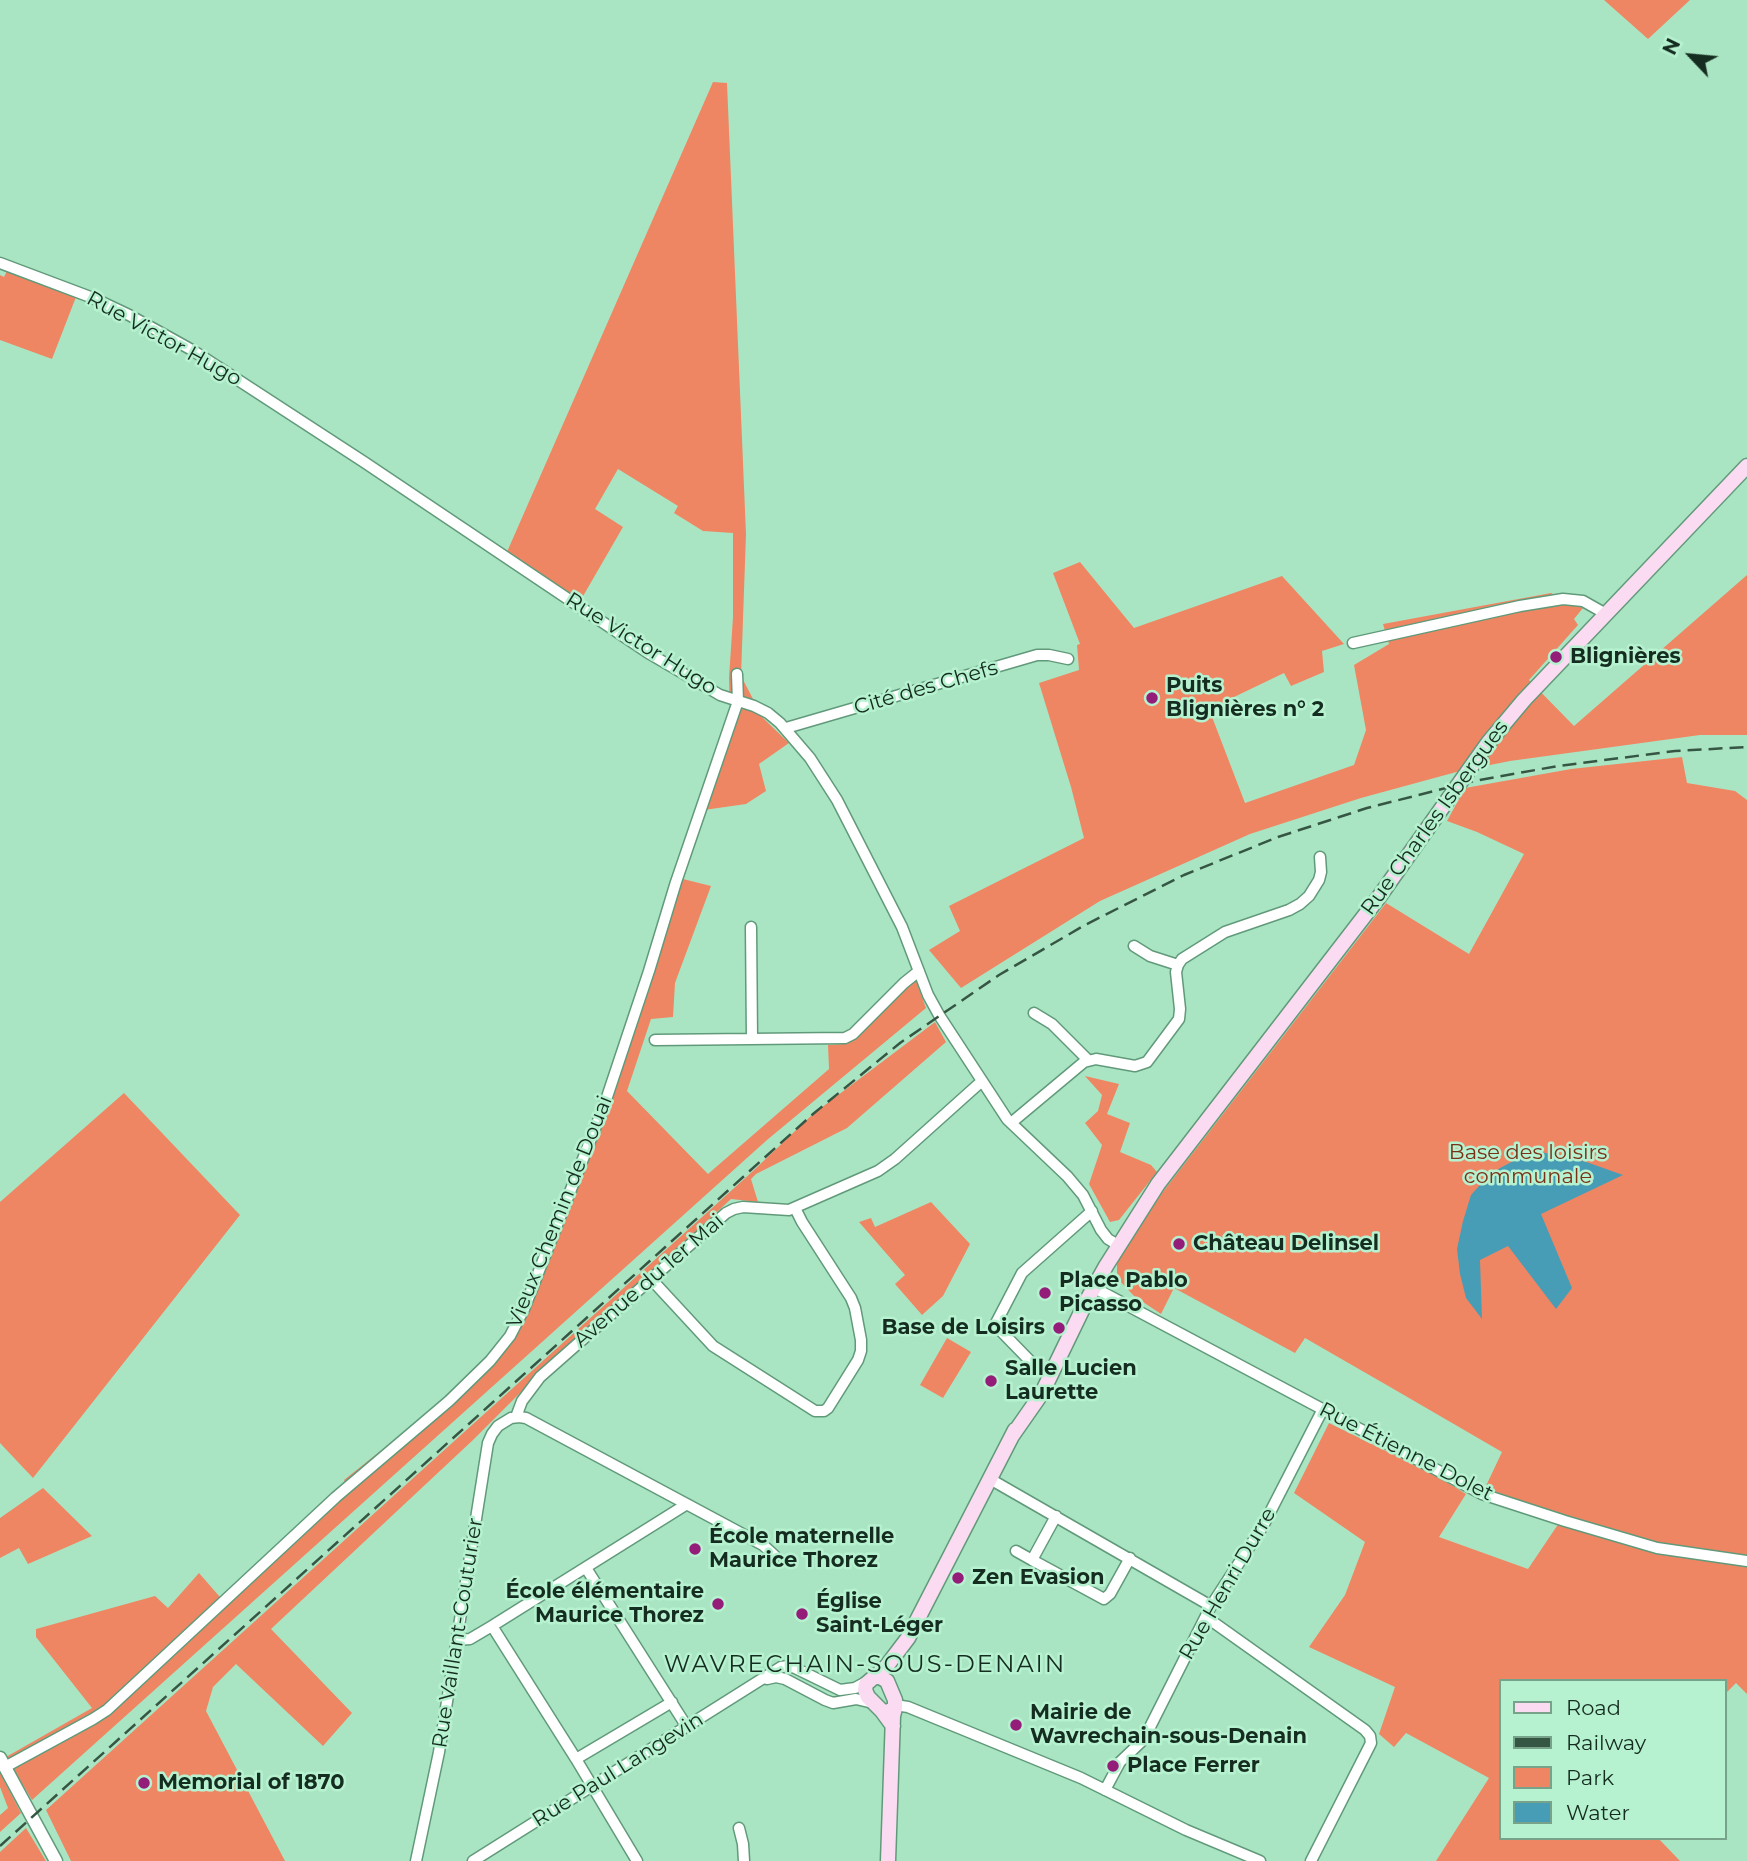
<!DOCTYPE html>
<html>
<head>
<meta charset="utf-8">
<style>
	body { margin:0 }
	#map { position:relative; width:1747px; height:1861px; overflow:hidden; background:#aae5c3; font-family:Montserrat,sans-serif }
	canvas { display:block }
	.legend { position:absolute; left:1499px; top:1679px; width:228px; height:161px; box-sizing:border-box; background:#b7f2d0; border:2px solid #76a38a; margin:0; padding:9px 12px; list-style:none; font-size:21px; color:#152d20 }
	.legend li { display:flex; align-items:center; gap:14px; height:35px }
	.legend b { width:35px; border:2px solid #76a38a }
	.north { position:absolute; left:1656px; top:21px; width:70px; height:70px; -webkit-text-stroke:5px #b7f2d0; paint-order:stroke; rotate:296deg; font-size:19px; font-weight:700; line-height:28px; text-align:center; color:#152d20 }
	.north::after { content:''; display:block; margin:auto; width:24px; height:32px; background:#152d20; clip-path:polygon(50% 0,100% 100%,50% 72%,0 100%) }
</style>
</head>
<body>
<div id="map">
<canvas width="1747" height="1861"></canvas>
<ul class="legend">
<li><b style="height:9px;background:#fadbf1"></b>Road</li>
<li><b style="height:9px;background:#365644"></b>Railway</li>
<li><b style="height:19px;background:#ef8663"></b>Park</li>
<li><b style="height:19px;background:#479db5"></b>Water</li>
</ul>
<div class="north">N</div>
</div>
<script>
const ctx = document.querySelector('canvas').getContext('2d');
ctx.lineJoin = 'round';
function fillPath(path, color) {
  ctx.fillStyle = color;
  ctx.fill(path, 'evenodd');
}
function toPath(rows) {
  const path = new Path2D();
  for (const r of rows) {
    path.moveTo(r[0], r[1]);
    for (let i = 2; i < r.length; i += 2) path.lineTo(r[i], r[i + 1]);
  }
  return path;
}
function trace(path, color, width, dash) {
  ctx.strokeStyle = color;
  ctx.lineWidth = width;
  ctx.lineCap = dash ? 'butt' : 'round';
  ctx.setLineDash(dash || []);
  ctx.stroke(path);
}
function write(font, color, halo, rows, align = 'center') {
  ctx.font = font + ' Montserrat,sans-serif';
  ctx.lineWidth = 5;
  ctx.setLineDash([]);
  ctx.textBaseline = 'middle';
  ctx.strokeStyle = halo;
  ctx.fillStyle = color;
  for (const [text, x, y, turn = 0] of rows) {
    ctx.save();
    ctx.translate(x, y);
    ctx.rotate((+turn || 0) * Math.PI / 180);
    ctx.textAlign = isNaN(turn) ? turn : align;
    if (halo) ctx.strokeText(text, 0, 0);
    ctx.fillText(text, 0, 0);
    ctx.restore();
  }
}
fillPath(toPath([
	[1604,0,1690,0,1648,39],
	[713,82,727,83,746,534,741,676,763,718,789,743,759,764,766,791,746,804,697,811,730,715,729,678,733,617,733,533,703,531,674,513,678,506,618,469,595,509,623,527,575,610,503,561],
	[7,271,76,297,52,359,0,340,0,275,4,277],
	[1080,562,1134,628,1282,576,1344,644,1322,651,1324,672,1291,686,1284,673,1209,709,1245,803,1354,765,1366,730,1354,665,1389,644,1383,624,1551,593,1583,608,1574,619,1578,625,1529,680,1574,726,1747,575,1747,735,1700,735,1510,761,1460,771,1361,798,1250,834,1100,901,961,988,929,950,960,931,949,906,1084,838,1071,787,1039,683,1079,670,1077,645,1080,644,1053,573],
	[1682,757,1687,783,1735,791,1747,800,1747,1694,1736,1683,1724,1695,1724,1681,1500,1681,1500,1838,1658,1838,1680,1861,1436,1861,1489,1778,1406,1733,1394,1747,1379,1734,1395,1687,1309,1647,1345,1595,1365,1542,1294,1493,1329,1423,1437,1476,1466,1494,1439,1537,1528,1569,1563,1517,1485,1488,1502,1452,1397,1391,1305,1338,1295,1353,1174,1288,1161,1314,1134,1296,1117,1278,1117,1262,1126,1247,1162,1193,1386,903,1469,954,1524,854,1477,832,1447,821,1465,788,1571,769],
	[675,877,711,886,675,983,673,1017,651,1019,627,1091,708,1174,829,1069,828,1045,844,1044,905,987,916,981,926,1008,767,1140,32,1800,6,1757,92,1708,36,1637,36,1629,155,1596,168,1608,199,1573,226,1604,348,1489,344,1480,452,1394,499,1348,520,1312,585,1146],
	[935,1022,946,1042,847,1128,756,1174,751,1179,758,1202,731,1199,522,1391,473,1440,271,1629,352,1713,323,1746,236,1664,213,1687,206,1711,285,1861,71,1861,46,1810,753,1171,813,1114],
	[1085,1076,1119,1084,1107,1114,1130,1123,1120,1152,1151,1165,1157,1172,1119,1220,1110,1222,1089,1184,1102,1145,1085,1123,1098,1111,1102,1095],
	[124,1093,240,1215,33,1478,0,1443,0,1202],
	[931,1202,970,1244,943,1296,922,1315,895,1284,905,1275,859,1222,871,1218,875,1227],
	[947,1338,971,1352,943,1398,920,1385],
	[43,1488,92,1536,28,1564,19,1548,0,1558,0,1518],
	[0,1773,21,1813,0,1832,0,1815,8,1808,0,1787],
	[26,1828,46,1861,0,1861,0,1852]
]), '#ef8663');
fillPath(toPath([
	[1540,1152,1575,1158,1623,1175,1541,1214,1572,1288,1556,1309,1508,1246,1480,1260,1482,1319,1466,1298,1460,1274,1457,1249,1463,1221,1471,1195,1486,1178,1500,1168,1519,1158]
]), '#479db5');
const minor = toPath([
	[0,263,93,298,129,315,192,350,364,462,650,654,720,695,754,706,768,713,780,723,810,758,837,800,902,927,928,995,939,1015,1007,1119,1067,1176,1083,1195,1101,1230,1108,1239,1118,1245],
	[1353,643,1520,606,1563,599,1583,601,1606,614],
	[786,728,1037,655,1049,655,1068,659],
	[751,927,752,1039],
	[1134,946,1150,956,1178,965],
	[1034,1013,1052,1024,1088,1060],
	[655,1040,845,1038,853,1034,904,983,919,971],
	[1011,1123,1084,1062,1096,1059,1135,1066,1147,1062,1179,1019,1180,1009,1176,972,1178,965,1182,959,1225,932,1289,910,1300,904,1309,896,1319,880,1321,872,1320,857],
	[651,1279,713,1346,815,1411,824,1411,828,1408,858,1360,861,1351,861,1340,855,1308,851,1298,802,1222,795,1208],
	[1087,1284,1482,1494,1565,1521,1657,1548,1747,1561],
	[1051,1375,1033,1364,997,1327,996,1323,1022,1273,1092,1211],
	[516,1417,522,1401,540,1377,726,1213,734,1209,743,1207,789,1210,878,1171,895,1159,982,1081],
	[990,1479,1211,1606],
	[1056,1516,1032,1560,1104,1599,1110,1594,1130,1558],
	[1016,1551,1032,1560],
	[586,1568,687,1727],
	[1206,1617,1365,1730,1370,1736,1371,1743,1369,1747,1311,1861],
	[492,1626,576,1759,637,1861],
	[457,1640,470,1639,492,1626,687,1504],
	[767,1679,776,1677,785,1679,825,1700,833,1703,856,1699,873,1703],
	[895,1705,908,1707,1081,1778,1186,1830,1260,1861],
	[576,1759,672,1702],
	[5,1767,93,1719,107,1710,336,1497,449,1401,490,1361,510,1336,524,1309,605,1103,649,971,676,882,738,701,737,674],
	[1105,1790,1120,1762,1141,1742,1149,1729,1211,1606,1263,1526,1323,1409],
	[739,1828,743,1844,744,1861],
	[416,1861,439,1752,488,1443,492,1434,498,1426,511,1418,519,1417,526,1418,763,1545,775,1556],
	[473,1861,781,1667,788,1666,795,1668,840,1690,855,1688,868,1681]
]);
const tertiary = toPath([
	[0,1758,56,1861]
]);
const secondary = toPath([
	[1012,1436,1042,1393,1086,1302,1106,1266,1158,1184,1379,897,1488,743,1524,700,1747,466],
	[875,1677,880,1677,887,1681,895,1700,895,1708,887,1712],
	[893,1726,882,1711,868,1697,865,1690,866,1684,886,1667,908,1638,1015,1430],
	[888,1861,893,1716,895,1708]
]);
trace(minor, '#619a7a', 13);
trace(tertiary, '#619a7a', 15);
trace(secondary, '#619a7a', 17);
trace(minor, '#fff', 10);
trace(tertiary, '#fff', 12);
trace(secondary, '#fadbf1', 14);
trace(toPath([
	[0,1846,813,1114,900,1043,999,975,1085,925,1184,875,1278,837,1367,808,1474,781,1558,766,1675,751,1747,747]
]), '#365644', 2.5, [14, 7]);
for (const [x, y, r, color] of [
	[1556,657,7,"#941d7a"],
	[1152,698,7,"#941d7a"],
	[1179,1244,7,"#941d7a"],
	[1045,1293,7,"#941d7a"],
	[1059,1328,7,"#941d7a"],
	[991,1381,7,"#941d7a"],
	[695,1549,7,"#941d7a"],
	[958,1578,7,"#941d7a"],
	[718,1604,7,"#941d7a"],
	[802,1614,7,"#941d7a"],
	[1016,1725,7,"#941d7a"],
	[1113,1766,7,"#941d7a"],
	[144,1783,7,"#941d7a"]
]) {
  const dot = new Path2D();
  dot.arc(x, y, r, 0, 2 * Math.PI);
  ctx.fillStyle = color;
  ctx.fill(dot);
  trace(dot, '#b7f2d0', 2.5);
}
write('21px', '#152d20', '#b7f2d0', [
	["Rue Victor Hugo",164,339,29],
	["Rue Victor Hugo",641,644,32],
	["Cité des Chefs",926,688,-16],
	["Rue Charles Isbergues",1435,818,-54],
	["Vieux Chemin de Douai",560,1212,-68],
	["Avenue du 1er Mai",649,1281,-41],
	["Rue Étienne Dolet",1406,1452,27],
	["Rue Henri Durre",1228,1584,-60],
	["Rue Vaillant-Couturier",458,1633,-81],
	["Rue Paul Langevin",618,1770,-32]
]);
write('bold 21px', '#152d20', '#b7f2d0', [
	["Blignières",1570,657],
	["Puits",1166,686],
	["Blignières n° 2",1166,710],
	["Château Delinsel",1193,1244],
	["Place Pablo",1059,1281],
	["Picasso",1059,1305],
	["Base de Loisirs",1045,1328,"right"],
	["Salle Lucien",1005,1369],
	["Laurette",1005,1393],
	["École maternelle",709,1537],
	["Maurice Thorez",709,1561],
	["Zen Evasion",972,1578],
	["École élémentaire",704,1592,"right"],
	["Maurice Thorez",704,1616,"right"],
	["Église",816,1602],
	["Saint-Léger",816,1626],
	["Mairie de",1030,1713],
	["Wavrechain-sous-Denain",1030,1737],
	["Place Ferrer",1127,1766],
	["Memorial of 1870",158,1783]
], 'left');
write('21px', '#793118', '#b7f2d0', [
	["Base des loisirs",1528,1153],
	["communale",1528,1177]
]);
ctx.letterSpacing = '2px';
write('24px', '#152d20', '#b7f2d0', [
	["WAVRECHAIN-SOUS-DENAIN",865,1665]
]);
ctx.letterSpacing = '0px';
</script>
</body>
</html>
